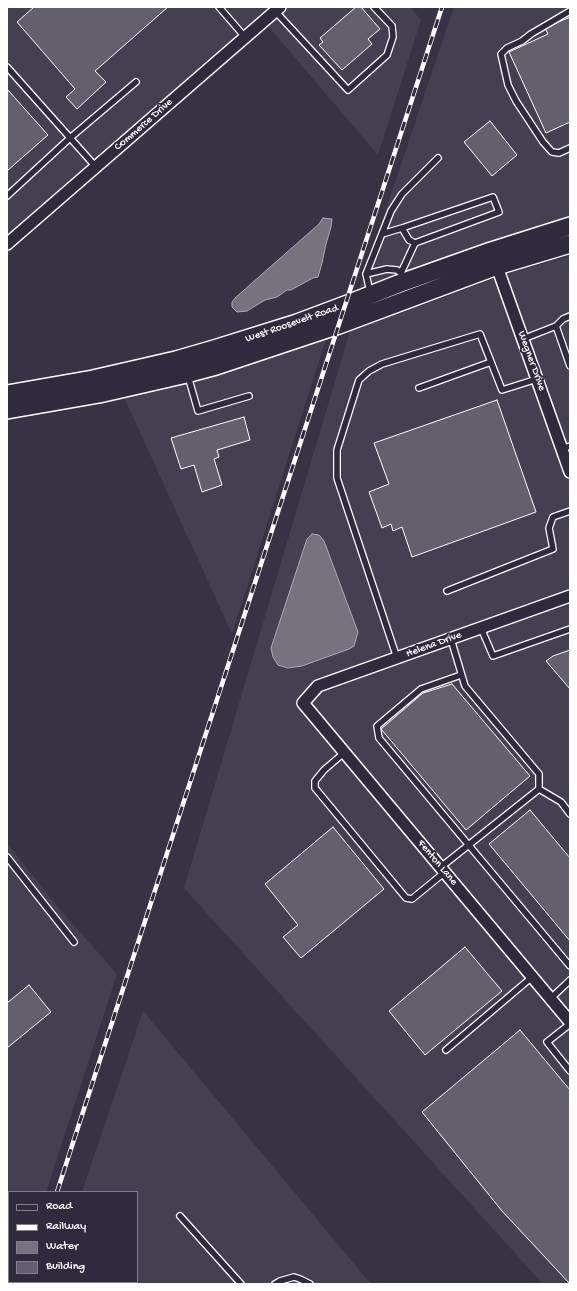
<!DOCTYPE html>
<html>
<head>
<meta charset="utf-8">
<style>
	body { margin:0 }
	#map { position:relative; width:577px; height:1291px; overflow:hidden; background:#373345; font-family:"Gochi Hand",sans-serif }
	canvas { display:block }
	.frame { position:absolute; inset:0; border:8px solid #fff; pointer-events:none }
	.legend { position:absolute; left:8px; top:1191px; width:130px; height:92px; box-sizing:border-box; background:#2f2a3d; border:1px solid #827f8b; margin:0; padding:5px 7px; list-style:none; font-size:12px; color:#fff }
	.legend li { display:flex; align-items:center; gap:8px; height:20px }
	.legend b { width:20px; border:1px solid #827f8b }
</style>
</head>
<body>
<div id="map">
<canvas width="577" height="1291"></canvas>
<div class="frame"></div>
<ul class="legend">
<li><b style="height:5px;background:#2f2a3d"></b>Road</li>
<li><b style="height:5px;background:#fff"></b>Railway</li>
<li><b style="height:11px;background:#76737f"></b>Water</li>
<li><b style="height:11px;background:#635f6d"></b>Building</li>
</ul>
</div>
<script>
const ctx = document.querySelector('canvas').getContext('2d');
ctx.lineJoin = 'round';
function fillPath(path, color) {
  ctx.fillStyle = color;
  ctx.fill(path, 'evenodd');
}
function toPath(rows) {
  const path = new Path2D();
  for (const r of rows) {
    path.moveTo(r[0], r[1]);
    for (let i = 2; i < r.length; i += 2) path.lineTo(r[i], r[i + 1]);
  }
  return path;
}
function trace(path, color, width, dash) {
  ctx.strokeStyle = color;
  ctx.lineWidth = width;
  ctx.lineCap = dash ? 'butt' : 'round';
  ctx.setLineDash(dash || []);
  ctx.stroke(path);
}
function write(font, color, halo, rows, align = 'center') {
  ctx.font = font + ' "Gochi Hand",sans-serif';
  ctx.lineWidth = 4;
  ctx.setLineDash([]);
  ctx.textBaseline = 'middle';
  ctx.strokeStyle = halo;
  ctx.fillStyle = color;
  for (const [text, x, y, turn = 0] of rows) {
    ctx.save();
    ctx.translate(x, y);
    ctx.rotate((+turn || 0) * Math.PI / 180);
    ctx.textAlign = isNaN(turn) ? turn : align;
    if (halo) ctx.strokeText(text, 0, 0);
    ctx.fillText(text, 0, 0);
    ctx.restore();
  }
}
fillPath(toPath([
	[9,7,410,7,421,20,378,155,269,27,13,248,7,257,7,8],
	[454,7,570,7,570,220,357,295],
	[570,256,570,1284,543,1284,184,888,350,331,510,273],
	[326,339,232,634,123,395,235,365],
	[7,843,57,906,117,974,46,1192,9,1192,9,1282,16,1282,15,1284,7,1284],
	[143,1011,371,1284,50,1284,51,1282,137,1282,137,1192,82,1192]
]), '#444051');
const water = toPath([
	[323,218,332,219,331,227,326,244,322,263,318,277,313,278,291,290,287,290,277,297,265,300,247,311,237,312,232,307,232,302,235,298,319,224,323,218],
	[312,534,319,535,324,541,358,632,354,646,349,649,302,666,288,668,278,665,273,657,271,648,307,539,312,534]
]);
fillPath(water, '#76737f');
trace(water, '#adabb2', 1);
const building = toPath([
	[34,7,168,7,95,71,106,82,77,109,66,97,75,89,17,22,34,7],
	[356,7,361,7,380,29,368,39,372,44,342,70,319,45,323,42,320,38,356,7],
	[570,17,570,122,546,133,509,52,548,34,545,28,570,17],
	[7,89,48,135,7,171,7,89],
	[490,121,517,155,492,176,464,142,490,121],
	[497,400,536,512,412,557,402,527,393,531,391,524,382,528,369,492,389,484,374,443,497,400],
	[244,417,250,440,217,450,219,457,214,459,222,485,202,492,194,465,181,469,171,438,244,417],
	[570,650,570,689,546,661,553,656,570,650],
	[452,684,530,776,466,830,381,729,423,693,452,684],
	[530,810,570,858,570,941,489,844,530,810],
	[333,827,384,889,301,958,283,937,298,925,265,884,333,827],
	[465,947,502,991,425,1055,389,1011,465,947],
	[29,985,51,1012,7,1048,7,1003,29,985],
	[520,1030,570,1090,570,1284,502,1211,422,1112,520,1030]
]);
fillPath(building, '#635f6d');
trace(building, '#fff', 1);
const lane = toPath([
	[219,7,245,37],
	[570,11,531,34,522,41,507,48,501,54,508,85,516,101,543,142,552,152,559,153,570,148],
	[276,12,348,90,387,55,393,37,392,26,374,7],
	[7,67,96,167],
	[7,196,70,138,136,82],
	[382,234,402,228,409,240,415,243,499,212,493,197,402,228],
	[401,273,415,243],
	[366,274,387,269,397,270,401,273,404,279],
	[370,292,366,274,391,211,402,194,438,158],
	[556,326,570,366],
	[523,339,556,326,563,319,570,316],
	[188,376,198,411,249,396],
	[419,388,491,362],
	[562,449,570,446],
	[447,591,553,549,549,528,553,517,570,511],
	[481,628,493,656,570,629],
	[397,658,337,478,337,450,359,380,369,371,382,364,480,334,502,390,537,379],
	[461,675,421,689,377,726,379,738,570,966],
	[345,752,324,770,315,781,315,788,406,898,412,899,445,872],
	[539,789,561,802,570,814],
	[7,857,74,942],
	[441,867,539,789,539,774,465,686,451,639],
	[550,999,566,984,570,980],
	[570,1024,547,1042,570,1071],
	[446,1050,532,977],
	[180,1216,241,1284],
	[275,1284,280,1281,294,1277,300,1279,310,1284]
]);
const street = toPath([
	[7,244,280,7],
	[495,261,570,472],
	[570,596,318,686,303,703,570,1022]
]);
const primary = toPath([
	[7,394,93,379,176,360,214,349,297,323,345,305,398,284,491,251,570,226],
	[7,410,99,394,182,375,216,366,339,325,497,266,570,244]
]);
trace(lane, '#fff', 8);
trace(street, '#fff', 14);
trace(primary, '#fff', 20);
trace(lane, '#2f2a3d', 5.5);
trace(street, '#2f2a3d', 11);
trace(primary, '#2f2a3d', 17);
const rail = toPath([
	[57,1192,442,7],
	[27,1284,28,1282]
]);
trace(rail, '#fff', 4.5);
trace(rail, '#2f2a3d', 3, [9]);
write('11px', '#fff', '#2f2a3d', [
	["Commerce Drive",144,125,-41],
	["West Roosevelt Road",292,324,-19],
	["Wegner Drive",531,361,70],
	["Helena Drive",434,645,-20],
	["Fenton Lane",437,863,50]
]);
</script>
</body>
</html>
